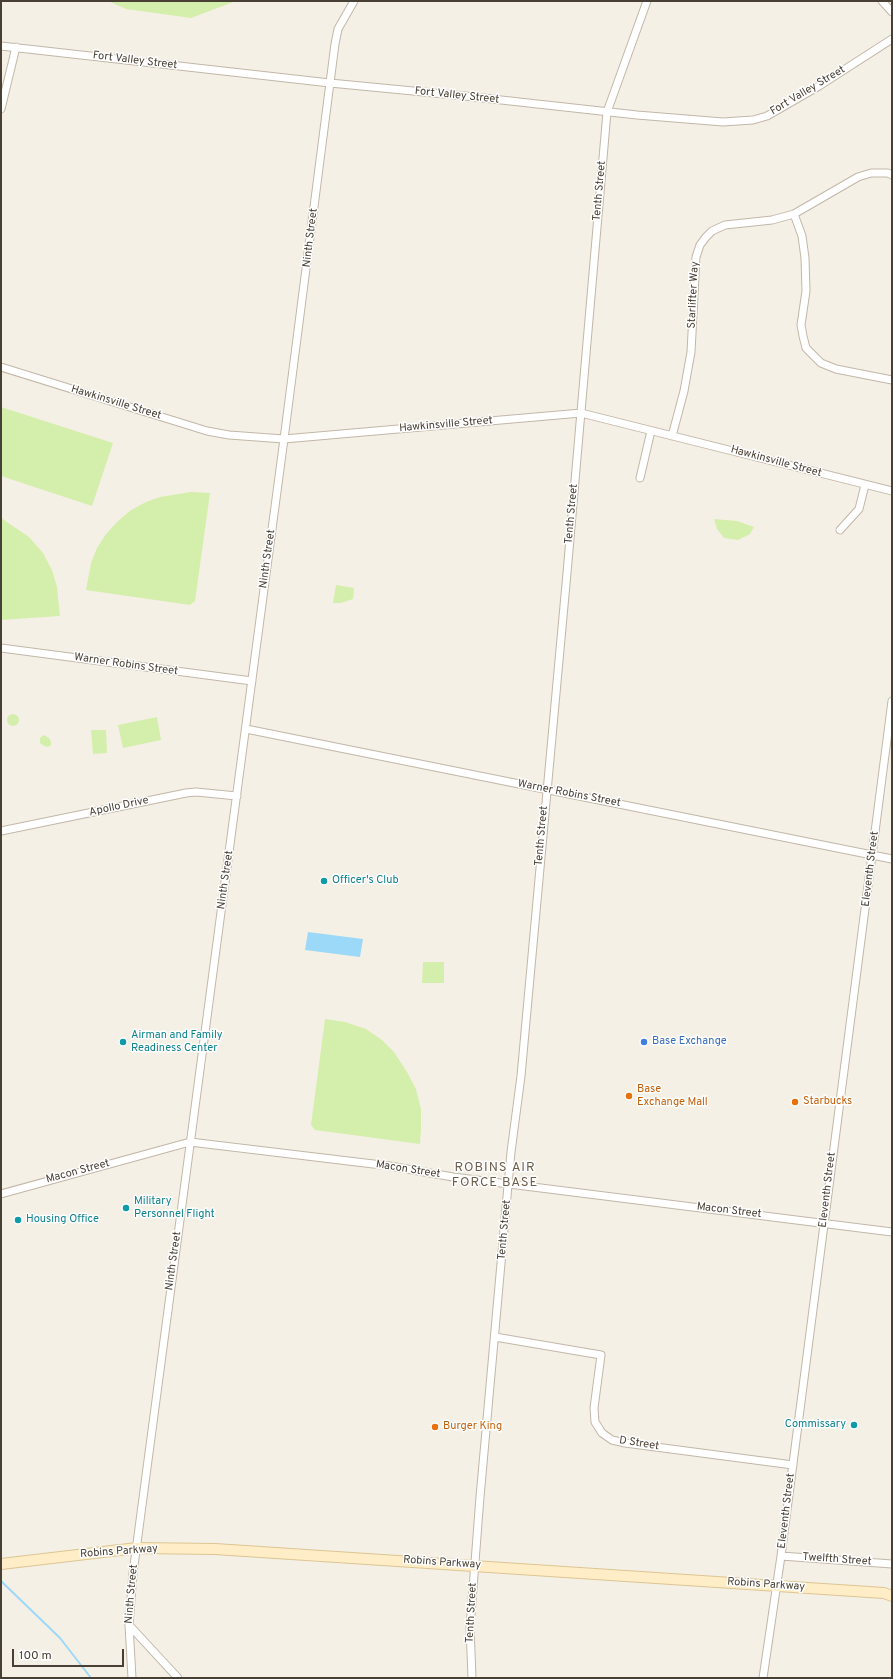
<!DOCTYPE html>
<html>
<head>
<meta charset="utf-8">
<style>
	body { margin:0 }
	#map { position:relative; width:893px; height:1679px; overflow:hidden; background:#f5f0e6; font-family:Overpass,sans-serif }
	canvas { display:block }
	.frame { position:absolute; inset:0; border:2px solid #494035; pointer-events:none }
	.scale { position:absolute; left:12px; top:1649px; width:112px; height:18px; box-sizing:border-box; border:2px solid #494035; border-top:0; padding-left:5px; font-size:12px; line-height:14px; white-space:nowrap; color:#494035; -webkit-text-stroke:3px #fff; paint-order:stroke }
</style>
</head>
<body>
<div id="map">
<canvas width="893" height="1679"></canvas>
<div class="frame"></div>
<div class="scale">100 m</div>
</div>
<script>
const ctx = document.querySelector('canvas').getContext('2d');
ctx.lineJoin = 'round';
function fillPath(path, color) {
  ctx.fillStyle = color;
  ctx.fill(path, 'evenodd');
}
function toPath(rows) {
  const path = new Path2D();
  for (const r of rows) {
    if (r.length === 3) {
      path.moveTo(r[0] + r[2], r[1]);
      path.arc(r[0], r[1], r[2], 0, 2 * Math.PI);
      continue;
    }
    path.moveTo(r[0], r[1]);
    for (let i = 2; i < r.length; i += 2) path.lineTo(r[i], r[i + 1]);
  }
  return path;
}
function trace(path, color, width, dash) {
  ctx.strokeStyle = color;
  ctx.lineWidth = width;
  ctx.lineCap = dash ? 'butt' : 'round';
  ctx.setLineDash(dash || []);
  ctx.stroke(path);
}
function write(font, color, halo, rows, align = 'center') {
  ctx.font = font + ' Overpass,sans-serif';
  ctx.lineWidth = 3;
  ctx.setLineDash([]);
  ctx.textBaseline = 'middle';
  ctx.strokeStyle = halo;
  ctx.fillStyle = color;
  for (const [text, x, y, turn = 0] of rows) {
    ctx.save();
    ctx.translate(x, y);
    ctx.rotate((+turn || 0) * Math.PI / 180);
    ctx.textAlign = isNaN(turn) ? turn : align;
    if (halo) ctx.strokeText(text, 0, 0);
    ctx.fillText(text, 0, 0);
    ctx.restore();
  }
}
fillPath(toPath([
	[108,1,236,1,191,18,126,9],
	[1,407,113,443,92,506,1,476],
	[191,492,210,493,195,601,190,605,86,590,91,563,97,548,106,534,118,521,131,510,146,502,160,497],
	[1,518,29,537,43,553,52,570,57,587,60,616,1,620],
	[714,519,737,521,754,527,750,534,738,540,724,538,717,529],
	[336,585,354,588,353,599,341,603,333,603],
	[13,720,6],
	[157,717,161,740,123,748,118,725],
	[91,730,106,730,107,753,93,754],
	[44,735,49,738,51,742,51,745,48,747,44,746,40,743,40,738],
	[423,962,444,962,444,983,422,983],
	[325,1019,345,1022,366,1029,382,1040,394,1052,407,1072,416,1089,421,1109,421,1128,420,1144,315,1130,311,1125]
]), '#d4eeab');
fillPath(toPath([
	[308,932,363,939,360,957,305,950]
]), '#9cd9f8');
trace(toPath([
	[1,1581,60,1638,91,1678]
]), '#9cd9f8', 2);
const street = toPath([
	[882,1,892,12],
	[1,46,330,83,465,96,637,115,723,122,753,120,767,116,819,86,892,39],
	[1,109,16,47],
	[794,214,802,236,805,258,806,291,801,325,803,336,806,348,821,363,836,369,892,380],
	[1,367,207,431,229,435,284,439,581,413,892,491],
	[672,436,684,391,691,352,696,257,700,245,706,237,712,231,725,225,772,220,794,214,858,177,871,173,888,173,892,175],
	[640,478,651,431],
	[840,530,859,509,865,485],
	[1,648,252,681],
	[246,729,892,859],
	[1,831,186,793,196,792,237,796],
	[1,1194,190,1142,390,1166,453,1177,892,1232],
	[495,1337,601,1355,594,1408,595,1422,602,1433,612,1440,625,1443,793,1465],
	[781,1556,892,1564],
	[129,1625,178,1678],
	[132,1678,129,1625,133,1573,284,439,335,44,338,29,354,1],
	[472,1678,470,1627,480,1497,511,1152,521,1076,567,573,607,112,647,1],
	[763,1678,781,1556,892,701]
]);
const secondary = toPath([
	[1,1564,137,1548,215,1549,884,1593,892,1596]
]);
trace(street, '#c2b7a8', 9);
trace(secondary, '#ddc593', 12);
trace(street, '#fff', 7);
trace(secondary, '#ffedc7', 10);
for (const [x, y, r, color] of [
	[324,881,4,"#0f9aa8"],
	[123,1042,4,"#0f9aa8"],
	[644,1042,4,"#3f7fe0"],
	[629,1096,4,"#e8710a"],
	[795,1102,4,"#e8710a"],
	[126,1208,4,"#0f9aa8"],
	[18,1220,4,"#0f9aa8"],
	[854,1425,4,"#0f9aa8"],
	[435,1427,4,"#e8710a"]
]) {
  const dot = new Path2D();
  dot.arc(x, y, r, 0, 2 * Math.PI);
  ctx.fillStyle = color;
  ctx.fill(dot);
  trace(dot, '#fff', 1.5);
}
write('11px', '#494035', '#fff', [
	["Fort Valley Street",135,61,7],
	["Fort Valley Street",808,91,-31],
	["Fort Valley Street",457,96,6],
	["Tenth Street",600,191,-85],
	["Ninth Street",311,238,-83],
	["Starlifter Way",694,295,-87],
	["Hawkinsville Street",116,403,17],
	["Hawkinsville Street",446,425,-5],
	["Hawkinsville Street",776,462,15],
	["Tenth Street",572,514,-85],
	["Ninth Street",268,559,-82],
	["Warner Robins Street",126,665,8],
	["Warner Robins Street",569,794,11],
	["Apollo Drive",119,807,-12],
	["Tenth Street",542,836,-85],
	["Eleventh Street",871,869,-83],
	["Ninth Street",226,880,-82],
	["Macon Street",408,1170,9],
	["Macon Street",78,1172,-15],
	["Eleventh Street",828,1190,-83],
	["Macon Street",729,1211,7],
	["Tenth Street",505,1230,-85],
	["Ninth Street",174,1261,-82],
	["D Street",639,1444,9],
	["Eleventh Street",787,1511,-83],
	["Robins Parkway",119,1552,-4],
	["Twelfth Street",837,1560,4],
	["Robins Parkway",442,1563,4],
	["Robins Parkway",766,1585,4],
	["Ninth Street",132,1594,-85],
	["Tenth Street",472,1613,-87]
]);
write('11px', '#0d838f', '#fff', [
	["Officer's Club",332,881],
	["Airman and Family",131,1036],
	["Readiness Center",131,1049],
	["Military",134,1202],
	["Personnel Flight",134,1215],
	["Housing Office",26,1220],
	["Commissary",846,1425,"right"]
], 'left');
write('11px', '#366cbe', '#fff', [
	["Base Exchange",652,1042]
], 'left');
write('11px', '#c56008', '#fff', [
	["Base",637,1090],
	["Exchange Mall",637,1103],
	["Starbucks",803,1102],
	["Burger King",443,1427]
], 'left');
ctx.letterSpacing = '1px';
write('13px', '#6d5d4b', '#fff', [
	["ROBINS AIR",495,1168],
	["FORCE BASE",495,1183]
]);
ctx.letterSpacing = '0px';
</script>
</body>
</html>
